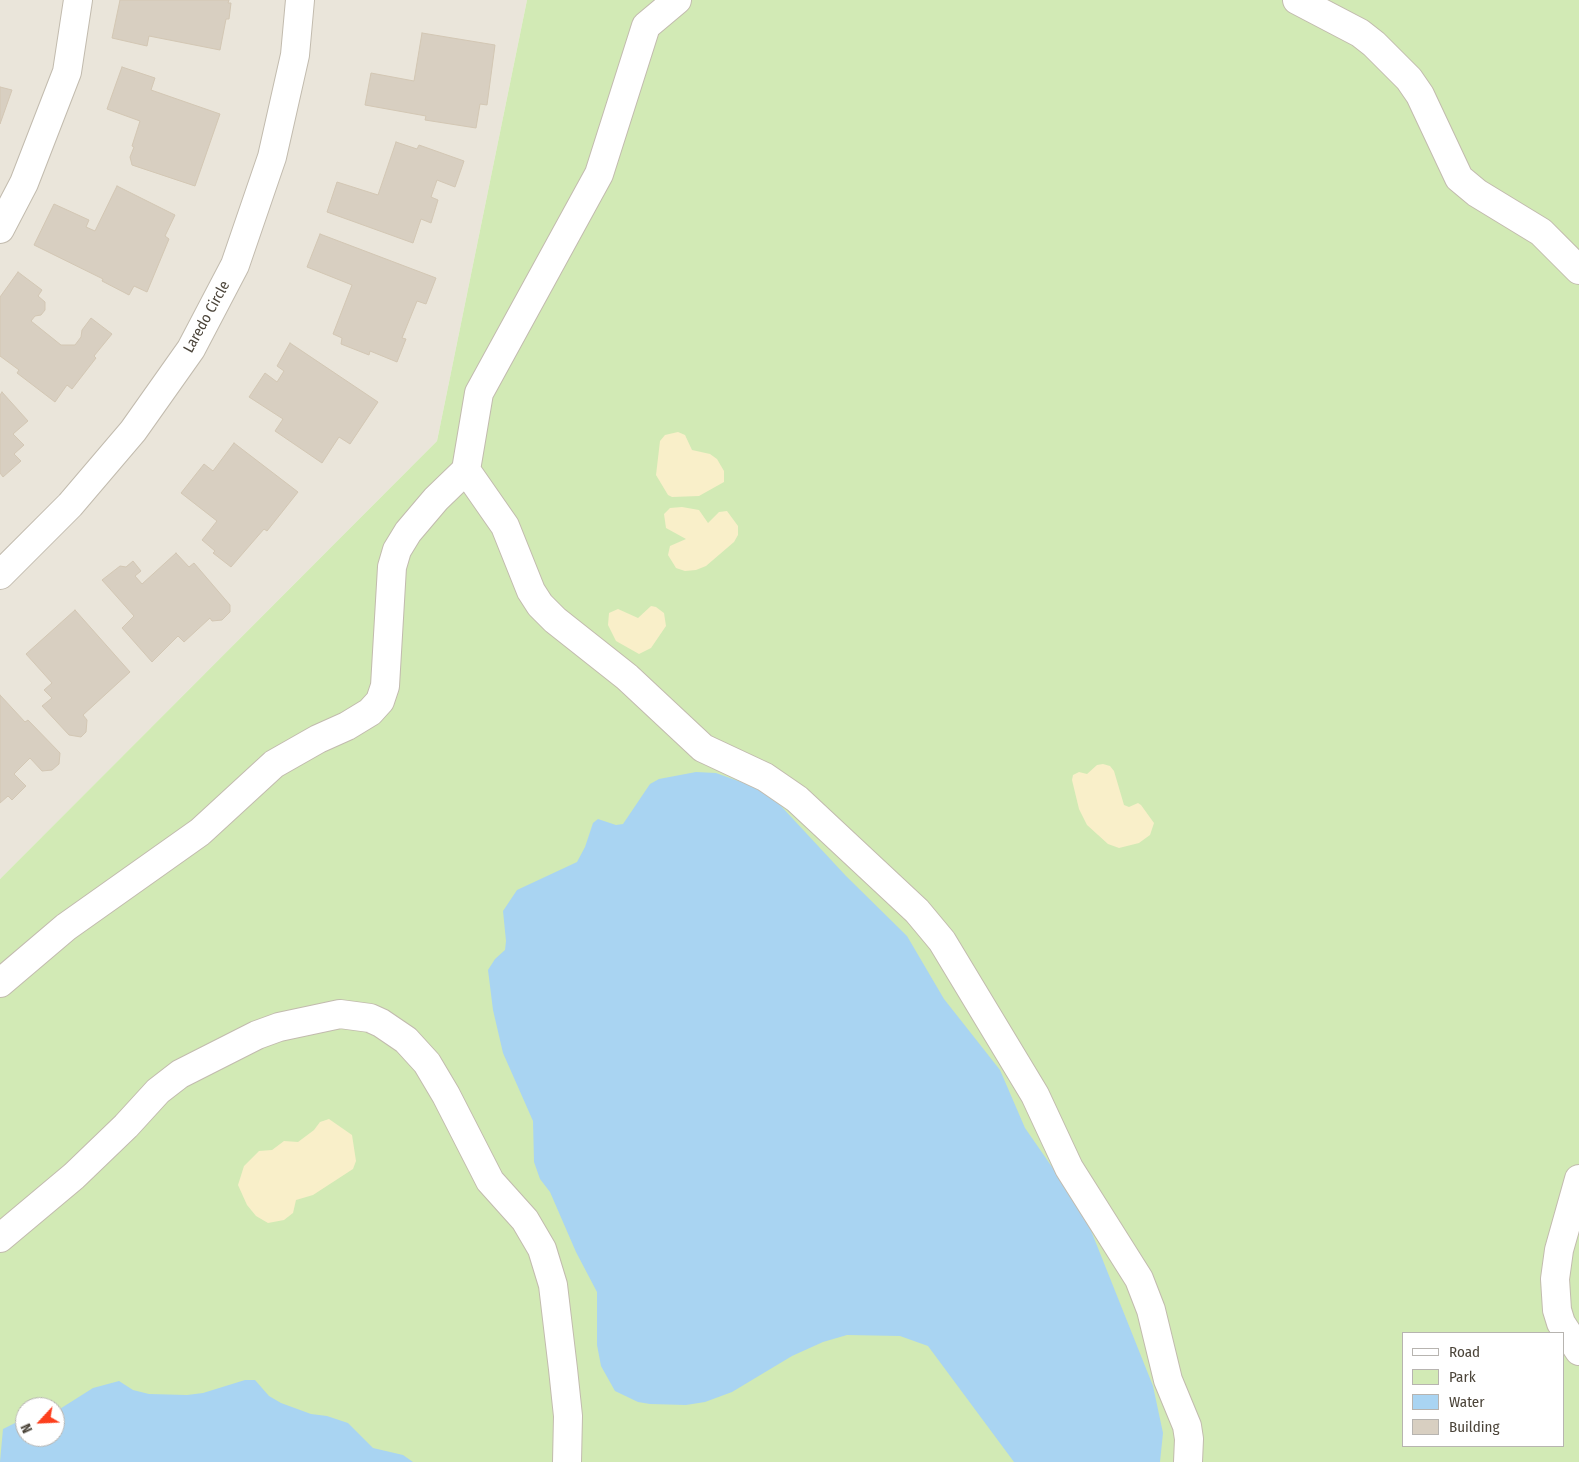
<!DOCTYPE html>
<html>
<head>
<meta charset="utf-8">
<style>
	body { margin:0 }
	#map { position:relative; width:1579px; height:1462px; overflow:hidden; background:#f6f3ec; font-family:"Fira Sans Condensed",sans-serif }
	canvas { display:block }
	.legend { position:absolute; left:1402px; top:1332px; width:162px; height:115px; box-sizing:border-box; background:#fff; border:1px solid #b7b4b0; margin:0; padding:6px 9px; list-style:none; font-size:15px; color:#4b4439 }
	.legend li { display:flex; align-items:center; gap:10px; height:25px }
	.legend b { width:25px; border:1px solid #b7b4b0 }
	.north { position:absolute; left:15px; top:1397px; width:50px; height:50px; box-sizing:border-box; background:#fff; border:1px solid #b7b4b0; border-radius:50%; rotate:245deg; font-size:14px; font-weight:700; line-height:20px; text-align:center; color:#4b4439 }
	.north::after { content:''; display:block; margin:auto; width:18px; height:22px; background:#fc3f1d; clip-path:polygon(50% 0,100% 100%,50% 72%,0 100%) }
</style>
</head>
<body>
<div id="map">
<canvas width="1579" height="1462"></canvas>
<ul class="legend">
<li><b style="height:6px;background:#fff"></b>Road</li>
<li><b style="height:14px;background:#d2eab5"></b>Park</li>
<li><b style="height:14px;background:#a9d4f2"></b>Water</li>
<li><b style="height:14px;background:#d8cfc1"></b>Building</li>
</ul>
<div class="north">N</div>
</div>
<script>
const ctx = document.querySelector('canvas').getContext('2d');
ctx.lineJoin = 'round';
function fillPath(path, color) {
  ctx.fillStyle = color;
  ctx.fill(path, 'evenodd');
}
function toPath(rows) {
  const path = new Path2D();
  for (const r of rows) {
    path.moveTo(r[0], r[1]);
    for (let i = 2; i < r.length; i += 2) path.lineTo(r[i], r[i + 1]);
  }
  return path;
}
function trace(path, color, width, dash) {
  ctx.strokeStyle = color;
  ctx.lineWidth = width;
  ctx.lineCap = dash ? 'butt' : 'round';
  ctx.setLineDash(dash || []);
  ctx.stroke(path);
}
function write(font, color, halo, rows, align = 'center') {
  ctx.font = font + ' "Fira Sans Condensed",sans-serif';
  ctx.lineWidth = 4;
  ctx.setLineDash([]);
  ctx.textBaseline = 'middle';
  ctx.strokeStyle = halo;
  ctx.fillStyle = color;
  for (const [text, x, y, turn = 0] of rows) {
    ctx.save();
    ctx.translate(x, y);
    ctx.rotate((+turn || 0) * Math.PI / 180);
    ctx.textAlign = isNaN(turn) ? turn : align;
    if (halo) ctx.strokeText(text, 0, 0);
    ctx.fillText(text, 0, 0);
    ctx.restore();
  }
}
fillPath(toPath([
	[0,0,527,0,437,441,0,879]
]), '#eae5da');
fillPath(toPath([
	[527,0,1579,0,1579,1462,0,1462,0,879,437,441],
	[1403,1333,1563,1333,1563,1446,1403,1446],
	[25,1407,55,1407,55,1437,25,1437]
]), '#d2eab5');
fillPath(toPath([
	[678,432,685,435,692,450,710,454,717,459,724,471,724,482,699,496,672,497,668,495,656,475,660,441,665,435],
	[682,507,699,510,708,523,719,512,727,511,738,526,738,535,734,542,706,566,696,570,685,571,676,568,668,555,670,546,686,539,666,528,664,514,670,508],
	[651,606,656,607,664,613,666,626,651,648,639,654,616,641,608,625,609,613,618,609,638,618],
	[1103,764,1110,766,1114,771,1124,805,1129,807,1138,803,1141,805,1154,823,1150,835,1139,843,1119,848,1108,844,1087,825,1079,809,1072,780,1073,775,1079,772,1087,774,1097,765],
	[329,1119,352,1135,356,1161,353,1169,313,1195,296,1200,293,1213,284,1220,268,1223,256,1216,247,1205,238,1185,244,1166,259,1151,272,1150,284,1141,298,1142,314,1130,320,1122]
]), '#f9efc9');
fillPath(toPath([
	[696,772,716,773,758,788,780,805,846,876,907,936,944,999,1000,1070,1025,1128,1084,1213,1153,1386,1163,1433,1160,1462,1014,1462,928,1346,900,1336,847,1335,823,1342,792,1356,732,1392,705,1402,686,1405,650,1404,638,1402,615,1391,601,1366,597,1345,597,1292,576,1252,550,1192,540,1179,534,1162,533,1121,503,1053,493,1010,488,970,495,959,505,950,506,941,503,911,517,890,577,862,585,847,593,823,598,819,616,825,623,824,650,784,659,779],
	[245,1380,255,1380,269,1396,281,1403,311,1414,327,1416,348,1423,373,1448,403,1455,413,1462,0,1462,3,1429,25,1418,25,1437,55,1437,55,1412,93,1388,119,1381,133,1390,149,1394,187,1395,203,1393]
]), '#a9d4f2');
const building = toPath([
	[120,0,229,0,228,3,231,3,229,19,226,19,220,50,149,36,147,46,112,38,120,0],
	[422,33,495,45,487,105,480,104,476,128,425,120,426,116,365,105,371,73,414,81,422,33],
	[122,67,155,78,151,90,220,114,195,186,132,165,130,157,134,147,132,146,140,121,107,109,122,67],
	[0,87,12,90,0,124,0,87],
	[396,142,417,149,419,145,464,161,455,187,437,180,431,197,438,200,431,223,421,219,413,243,327,212,337,182,378,195,396,142],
	[117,186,175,215,165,236,169,239,147,292,134,286,129,295,102,281,103,279,34,245,54,204,89,220,86,227,95,231,117,186],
	[320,234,436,278,426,304,417,301,402,338,406,339,397,362,370,351,369,355,341,344,342,338,333,334,352,285,307,267,320,234],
	[18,272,42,290,38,296,45,302,45,310,41,315,35,316,31,321,61,345,75,345,81,337,82,330,91,318,112,334,94,356,96,358,72,389,67,385,55,402,17,373,19,370,0,356,0,297,18,272],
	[290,343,378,402,350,444,339,437,322,463,275,431,283,419,249,397,265,373,277,382,284,371,277,366,290,343],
	[2,392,28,421,13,434,24,445,14,454,21,461,3,477,0,473,0,395,2,392],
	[234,443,298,492,267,531,264,529,231,567,213,553,215,551,202,540,217,521,181,493,204,464,213,471,234,443],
	[176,553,189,567,194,563,230,605,230,612,222,620,212,621,210,618,184,642,178,636,152,662,122,628,134,616,102,580,120,566,126,567,133,561,141,571,135,576,142,584,176,553],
	[75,610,130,672,83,715,87,720,86,732,81,737,69,735,42,706,52,698,44,690,52,683,26,654,75,610],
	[0,695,25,722,28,720,60,753,59,764,52,770,42,771,30,758,14,774,26,786,12,800,8,796,0,803,0,695]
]);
fillPath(building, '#d8cfc1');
trace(building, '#d3c7b4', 1);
const minor = toPath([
	[1297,0,1360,33,1374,44,1409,79,1420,95,1459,178,1477,193,1541,232,1579,270],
	[0,229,24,183,67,72,78,0],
	[466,470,505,526,531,591,540,605,555,620,627,677,703,748,765,777,797,799,917,911,942,941,1035,1095,1069,1168,1139,1279,1151,1310,1168,1380,1187,1426,1189,1439,1188,1462],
	[0,575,70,505,133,431,191,349,235,265,272,157,295,55,300,0],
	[0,983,66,927,200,832,274,764,318,739,347,726,370,712,380,701,385,686,392,567,397,550,408,532,436,499,466,470,479,393,599,174,646,26,677,0],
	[1579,1179,1559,1250,1555,1279,1557,1310,1561,1323,1579,1351],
	[0,1238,74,1176,126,1126,158,1091,180,1074,257,1035,279,1027,340,1014,370,1018,381,1023,406,1040,427,1063,446,1095,490,1181,525,1220,542,1249,553,1285,563,1369,568,1416,567,1462]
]);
trace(minor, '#c2bbae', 30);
trace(minor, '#fff', 28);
write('15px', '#4b4439', '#fff', [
	["Laredo Circle",207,317,-61]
]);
</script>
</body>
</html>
